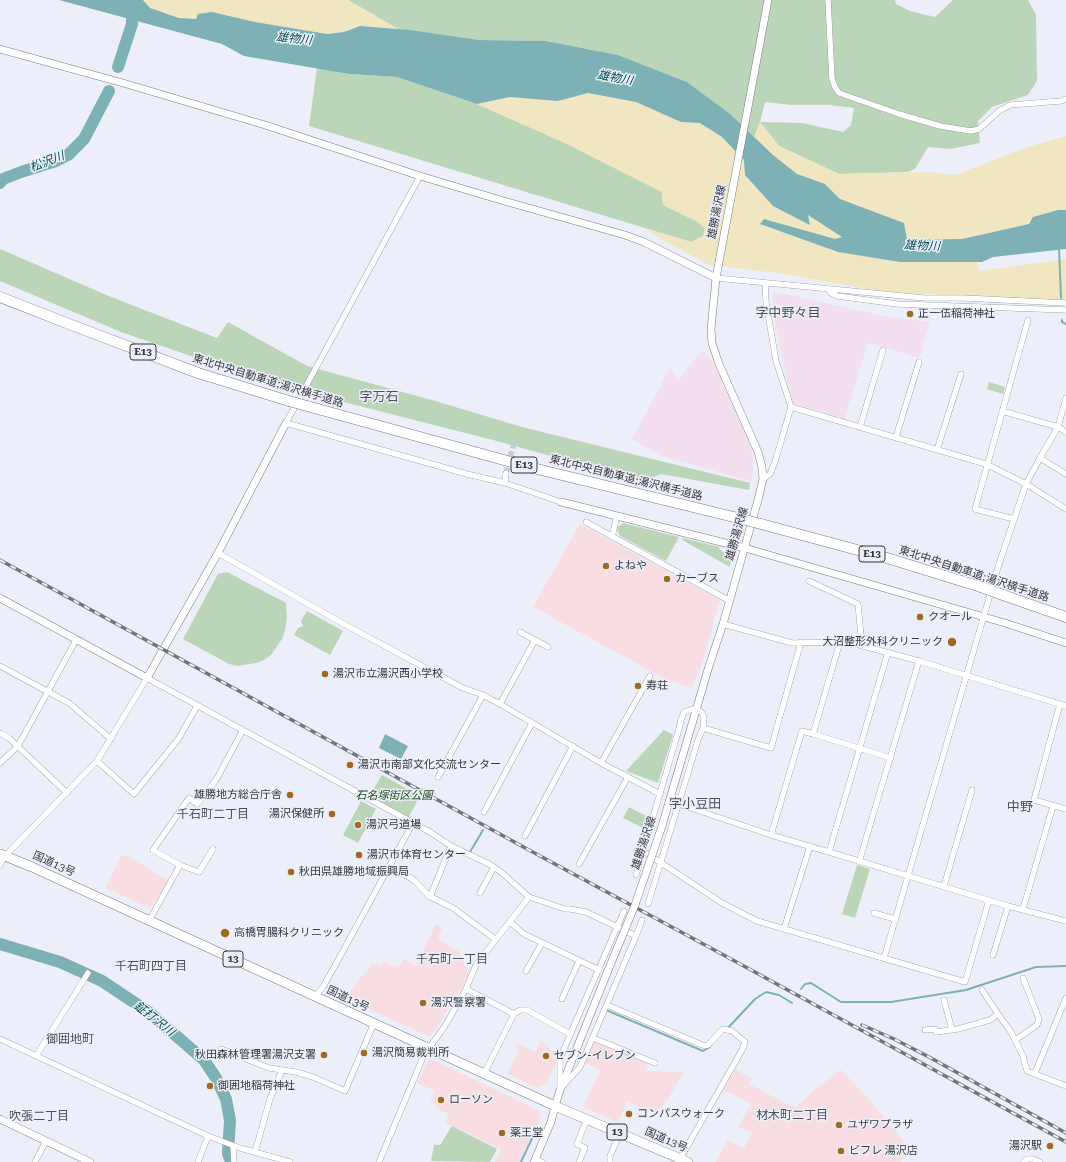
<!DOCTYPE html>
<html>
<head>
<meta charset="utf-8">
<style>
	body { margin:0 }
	canvas { display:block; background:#eceff9 }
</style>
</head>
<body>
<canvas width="1066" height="1162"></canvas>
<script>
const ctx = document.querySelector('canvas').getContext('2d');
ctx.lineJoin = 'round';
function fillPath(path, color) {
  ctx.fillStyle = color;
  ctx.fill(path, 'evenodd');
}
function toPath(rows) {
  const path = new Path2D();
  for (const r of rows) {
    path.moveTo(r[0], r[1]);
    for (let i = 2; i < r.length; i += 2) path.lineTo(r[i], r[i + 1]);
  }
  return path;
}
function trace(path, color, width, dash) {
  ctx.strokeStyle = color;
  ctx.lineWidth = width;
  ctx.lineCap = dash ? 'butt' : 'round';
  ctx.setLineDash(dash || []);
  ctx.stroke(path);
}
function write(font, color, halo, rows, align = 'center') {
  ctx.font = font + ' "Roboto Serif","Noto Sans JP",serif';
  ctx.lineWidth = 3;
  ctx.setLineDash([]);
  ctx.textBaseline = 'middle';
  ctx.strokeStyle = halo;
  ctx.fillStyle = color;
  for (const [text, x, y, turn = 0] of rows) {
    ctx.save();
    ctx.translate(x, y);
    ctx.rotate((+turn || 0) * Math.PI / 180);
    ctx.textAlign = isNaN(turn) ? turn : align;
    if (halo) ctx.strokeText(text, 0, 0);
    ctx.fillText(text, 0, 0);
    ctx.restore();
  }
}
fillPath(toPath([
	[580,524,720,600,700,669,691,688,667,680,533,607],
	[126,855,169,881,150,908,105,888,121,856],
	[436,924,442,928,438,939,459,951,469,975,460,991,430,1037,344,998,373,963,381,966,384,961,398,968,404,959,416,966],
	[541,1040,559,1056,548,1082,538,1088,507,1074,519,1052,518,1052,519,1049,515,1047,517,1043,535,1052],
	[595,1040,649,1063,645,1071,684,1072,668,1099,656,1114,627,1101,618,1122,583,1107,600,1070,585,1063],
	[429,1058,538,1110,541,1116,520,1162,495,1162,501,1149,445,1122,448,1114,434,1107,436,1104,430,1102,435,1091,417,1083],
	[735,1069,752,1079,749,1084,795,1108,813,1091,841,1070,868,1098,908,1147,901,1162,716,1162,727,1140,744,1148,752,1133,738,1127,751,1104,724,1090]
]), '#f8dee3');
fillPath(toPath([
	[772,293,785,294,884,316,930,322,919,358,868,343,845,419,792,403,776,328],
	[703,350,712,360,750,443,753,456,753,471,751,481,661,456,632,439,670,368,679,380,692,362]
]), '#f3dfee');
fillPath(toPath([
	[348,0,895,0,896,4,910,11,935,17,953,0,1028,0,1036,15,1037,81,1028,95,992,107,978,121,980,143,950,149,928,147,915,169,908,172,839,174,779,146,760,122,754,137,729,113,687,82,618,55,546,41,479,40,398,29],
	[765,102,791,105,830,105,854,108,851,125,843,132,802,123,760,122],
	[317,68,349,74,397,77,477,104,565,143,662,192,663,205,696,221,705,228,703,236,691,242,309,126],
	[0,249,111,297,217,338,228,322,307,366,432,400,522,427,750,483,749,490,661,474,642,482,612,473,493,440,320,396,220,366,121,332,0,281],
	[989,382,1005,387,1003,394,987,389],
	[623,523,679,537,666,561,620,536,617,529,618,527],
	[683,538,719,547,720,550,729,556,731,559,730,567,682,540],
	[227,572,286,603,287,618,285,630,282,639,271,655,264,660,256,663,238,666,229,664,183,639,218,574],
	[307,611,343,631,330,655,294,635,298,628,303,626,301,621],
	[664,730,673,735,658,783,626,771],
	[382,775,420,796,408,818,369,797],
	[361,801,376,809,358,843,343,835],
	[629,807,648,817,645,829,623,818],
	[857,865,870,869,855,918,842,914],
	[452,1126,497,1149,490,1162,431,1161,434,1145,440,1145]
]), '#bbd5b8');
fillPath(toPath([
	[143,0,348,0,398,29,360,26,344,32,327,34,255,22,212,12,196,19,179,18,150,8],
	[588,93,636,102,681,122,700,123,722,137,745,160,745,175,810,225,808,215,843,237,835,239,838,252,900,262,977,262,979,271,1066,259,1066,301,885,292,777,273,709,265,659,238,644,228,691,242,703,236,705,228,696,221,663,205,662,192,565,143,477,104,510,97,558,101],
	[760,122,779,146,839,174,927,172,955,175,1028,147,1066,136,1066,210,1058,210,1033,217,1029,224,962,239,907,240,904,223,840,199,825,184,797,174,773,155,754,137]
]), '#f0e6c1');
fillPath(toPath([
	[59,0,143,0,150,8,179,18,196,19,198,14,212,12,255,22,327,34,344,32,360,26,410,30,479,40,546,41,618,55,687,82,729,113,773,155,797,174,825,184,840,199,904,223,907,240,962,239,1029,224,1033,217,1058,210,1066,210,1066,249,993,257,982,262,900,262,838,252,760,224,764,219,835,239,842,237,808,215,810,225,773,206,745,175,744,160,722,137,700,123,681,122,636,102,588,93,558,101,510,97,477,104,397,77,349,74,244,56,222,44],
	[385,734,408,746,401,759,379,748]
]), '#7eb1b5');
trace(toPath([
	[1059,248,1061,298],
	[1062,320,1062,322,1066,324],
	[470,852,483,830],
	[801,989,805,984,811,983,841,1002,891,1002,966,990,1036,967,1066,966],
	[606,1010,703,1051,710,1047],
	[727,1029,755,999,766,992,779,995,792,1003],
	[521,1162,537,1128]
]), '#7eb1b5', 2);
trace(toPath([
	[118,67,132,24,132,11],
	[0,183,3,179,21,172,56,161,68,155,84,139,109,91],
	[0,944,60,962,102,981,150,1013,204,1060,216,1078,226,1099,230,1120,228,1153,231,1162]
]), '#7eb1b5', 12);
trace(toPath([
	[506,473,514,443]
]), '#c8cbd3', 5.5, [5.5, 3]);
const minor = toPath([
	[828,0,832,79,835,87,839,93,899,114,940,126,971,131,979,129,999,111,1010,105,1061,101,1066,99],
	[420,176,286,423,467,474,505,483,561,502],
	[716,278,924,298,963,298,1066,303],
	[828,288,831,293,837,296,897,304,1066,310],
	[791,407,986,464,1026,484,1066,509],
	[1002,411,1058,427,1066,432],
	[860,427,883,350],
	[896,437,919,362],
	[937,450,961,374],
	[1040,458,1066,474],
	[763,479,770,474,775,462,791,407,776,361,766,302,765,283],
	[505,483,506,473],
	[1014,519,975,509,1028,320],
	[586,522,730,601],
	[612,537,617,516],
	[218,553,342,623,463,688,483,695,500,704,601,763,660,794],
	[809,581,858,604,862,646],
	[723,624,792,643,848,642,919,661,1066,706],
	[520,632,548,647],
	[840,642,813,734,891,758],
	[0,666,69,703,111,739],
	[500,704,535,640],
	[1060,704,1034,800,1066,809],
	[703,728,771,748,801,642],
	[0,733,9,738,67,793],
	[97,761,134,794,179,738,197,706],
	[0,763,18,746,76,640],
	[601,763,650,676],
	[438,777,483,695],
	[679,804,771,835,829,852,1008,906,1066,921],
	[484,812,532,723],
	[771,835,802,731,813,734],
	[525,836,573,746],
	[643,851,722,903,757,921,965,982,989,900],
	[829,852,888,652],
	[859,862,919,661],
	[579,864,628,777],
	[0,865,5,856,97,761,147,678,430,832,451,846,489,864,501,872,529,897,476,965,466,989,445,1026,424,1055,379,1162],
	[180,865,199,872,213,849],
	[390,867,414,880,429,896,453,908,495,939],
	[636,875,679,729,681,720,684,712,696,708,702,713,704,718,703,728,698,740,648,904],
	[944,886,972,790],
	[480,893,494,867],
	[430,897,451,846],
	[529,897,565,909,570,909,586,912,636,936],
	[1023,909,1053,806],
	[874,913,895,919],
	[149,921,180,865,153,850,189,798,197,804,216,780,243,730],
	[510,922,524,934,599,970],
	[784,929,810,846],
	[993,955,1008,906],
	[884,958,999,564,1026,484,1040,458,1058,427,1066,398],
	[526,971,542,943],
	[466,989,514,1014,520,1010,527,1010,570,1034],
	[982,990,998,1014],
	[315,997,323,987,337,962,413,823],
	[562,999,579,961],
	[944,1000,952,1030],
	[607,1005,705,1046,708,1045,723,1029,732,1031,745,1042,742,1050,680,1159],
	[925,1030,935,1029,936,1032,958,1029,990,1020,998,1014,1011,1032,1023,1056,1027,1071,1066,1086],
	[593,1038,655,1063],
	[0,1039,208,1136,240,1148,290,1162],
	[1015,1040,1037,1025,1039,1019,1023,978],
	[221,1049,269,1068,296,1072,313,1077,345,1091,374,1023],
	[36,1056,88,973],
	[1035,1073,1066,998],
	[484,1074,514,1014],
	[560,1087,560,1058,624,911],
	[562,1087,580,1067,636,936,642,920],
	[233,1146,234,1162],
	[255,1152,270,1099,282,1070],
	[535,1159,542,1162],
	[35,1162,46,1141],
	[198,1162,208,1136],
	[579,1162,585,1148,577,1144,587,1119],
	[610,1162,610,1156,620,1133],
	[1024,1162,1027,1159,1033,1159,1040,1162]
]);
const tertiary = toPath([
	[0,49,123,83,265,125,420,176,504,201,625,235,644,242,716,278],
	[561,502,745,548,1005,623,1066,643],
	[0,598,147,678,218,553,286,423],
	[534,1162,551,1122,555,1106]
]);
const secondary = toPath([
	[662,826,709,666,723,624,758,500,763,479,762,467,758,452,719,364,712,343,711,329,716,278,768,0],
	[555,1106,560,1090,607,973],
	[0,1119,90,1162]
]);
const trunk = toPath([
	[0,854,32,867,555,1106,688,1162]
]);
const motorway = toPath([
	[0,297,69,324,198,373,289,401],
	[307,406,533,468,742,519],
	[761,524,887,558,981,587],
	[1003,595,1066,617]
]);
trace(minor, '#787b83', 6);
trace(tertiary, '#787b83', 8);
trace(secondary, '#787b83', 8);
trace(trunk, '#787b83', 10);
trace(motorway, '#787b83', 11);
trace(minor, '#fff', 5.5);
trace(tertiary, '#fff', 7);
trace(secondary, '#fff', 7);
trace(trunk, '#fff', 9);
trace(motorway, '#fff', 10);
const rail = toPath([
	[0,560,529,850,731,959,1066,1142],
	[862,1025,894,1039,929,1057,1066,1133]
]);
trace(rail, '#71747a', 3.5);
trace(rail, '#eceff9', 2, [6]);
const secondaryBridge = toPath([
	[607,973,635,905,662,826]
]);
const motorwayBridge = toPath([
	[289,401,307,406],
	[742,519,761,524],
	[981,587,1003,595]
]);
trace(secondaryBridge, '#787b83', 8, []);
trace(motorwayBridge, '#787b83', 11, []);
trace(secondaryBridge, '#fff', 7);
trace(motorwayBridge, '#fff', 10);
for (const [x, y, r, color] of [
	[910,314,4,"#9e6b21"],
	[606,566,4,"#9e6b21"],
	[667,579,4,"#9e6b21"],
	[920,617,4,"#9e6b21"],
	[952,642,5,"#9e6b21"],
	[325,674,4,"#9e6b21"],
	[638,686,4,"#9e6b21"],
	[350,765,4,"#9e6b21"],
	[290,795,4,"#9e6b21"],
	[332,814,4,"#9e6b21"],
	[358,825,4,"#9e6b21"],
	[359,855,4,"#9e6b21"],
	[291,872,4,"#9e6b21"],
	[225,933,5,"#9e6b21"],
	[423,1003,4,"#9e6b21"],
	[364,1053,4,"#9e6b21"],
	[324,1055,4,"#9e6b21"],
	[546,1056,4,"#9e6b21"],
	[210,1086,4,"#9e6b21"],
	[441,1100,4,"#9e6b21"],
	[629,1114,4,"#9e6b21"],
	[839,1125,4,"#9e6b21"],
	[502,1133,4,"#9e6b21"],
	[1050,1146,4,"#9e6b21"],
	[841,1151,4,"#9e6b21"]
]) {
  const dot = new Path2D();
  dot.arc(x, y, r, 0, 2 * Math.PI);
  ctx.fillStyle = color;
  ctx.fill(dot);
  trace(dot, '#eceff9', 1.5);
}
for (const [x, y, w] of [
	[143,352,26],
	[524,465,26],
	[872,554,26],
	[233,959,20],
	[617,1132,20]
]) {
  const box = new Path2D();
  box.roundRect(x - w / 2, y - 8, w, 16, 3);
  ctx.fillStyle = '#eceff9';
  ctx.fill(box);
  trace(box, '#37393d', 1);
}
write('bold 10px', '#37393d', null, [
	["E13",143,352],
	["E13",524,465],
	["E13",872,554],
	["13",233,959],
	["13",617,1132]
]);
write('11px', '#37393d', '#eceff9', [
	["雄勝湯沢線",717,212,-79],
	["東北中央自動車道;湯沢横手道路",268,381,17],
	["東北中央自動車道;湯沢横手道路",626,478,14],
	["雄勝湯沢線",737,534,-74],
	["東北中央自動車道;湯沢横手道路",974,574,18],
	["雄勝湯沢線",644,843,-72],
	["国道13号",54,864,24],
	["国道13号",348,999,25],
	["国道13号",666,1140,23]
]);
write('11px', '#37393d', '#eceff9', [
	["正一伍稲荷神社",918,314],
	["よねや",614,566],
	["カーブス",675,579],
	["クオール",928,617],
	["大沼整形外科クリニック",943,642,"right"],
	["湯沢市立湯沢西小学校",333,674],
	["寿荘",646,686],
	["湯沢市南部文化交流センター",358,765],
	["雄勝地方総合庁舎",282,795,"right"],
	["湯沢保健所",324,814,"right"],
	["湯沢弓道場",366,825],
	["湯沢市体育センター",367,855],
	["秋田県雄勝地域振興局",299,872],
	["高橋胃腸科クリニック",234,933],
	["湯沢警察署",431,1003],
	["湯沢簡易裁判所",372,1053],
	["秋田森林管理署湯沢支署",316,1055,"right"],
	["セブン-イレブン",554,1056],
	["御囲地稲荷神社",218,1086],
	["ローソン",449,1100],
	["コンパスウォーク",637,1114],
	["ユザワプラザ",847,1125],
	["薬王堂",510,1133],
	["湯沢駅",1042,1146,"right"],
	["ビフレ 湯沢店",849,1151]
], 'left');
write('italic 11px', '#21491d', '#eceff9', [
	["石名塚街区公園",394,796]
]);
write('italic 12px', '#005155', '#eceff9', [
	["雄物川",294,39,6],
	["雄物川",615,78,10],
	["松沢川",47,162,-21],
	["雄物川",922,246,3],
	["鉦打沢川",154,1019,38]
]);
write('12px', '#4e5059', '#eceff9', [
	["千石町二丁目",213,814],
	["千石町一丁目",452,959],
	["千石町四丁目",151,966],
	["御囲地町",70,1039],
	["材木町二丁目",792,1115],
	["吹張二丁目",39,1116]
]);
write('13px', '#4e5059', '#eceff9', [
	["字中野々目",788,313],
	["字万石",379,397],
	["字小豆田",695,804],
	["中野",1020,807]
]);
</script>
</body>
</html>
